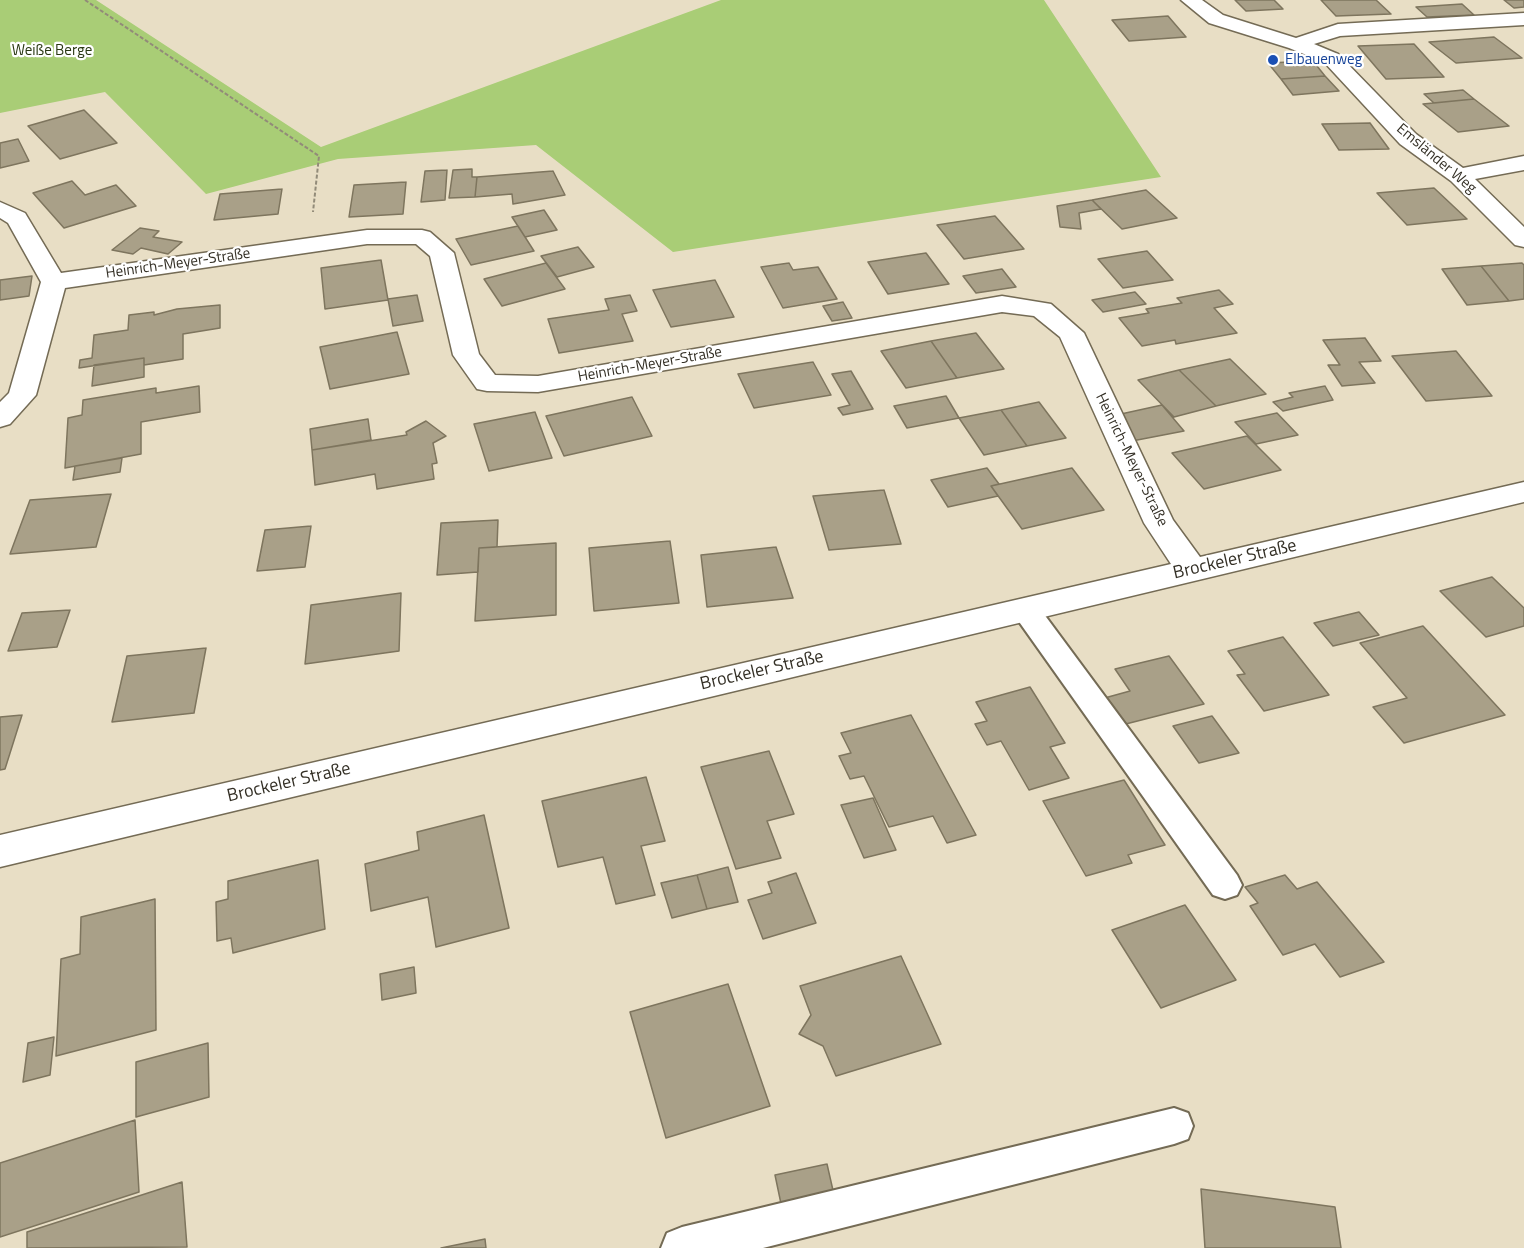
<!DOCTYPE html>
<html>
<head>
<meta charset="utf-8">
<style>
	body { margin:0 }
	canvas { display:block; background:#e8dec5 }
</style>
</head>
<body>
<canvas width="1524" height="1248"></canvas>
<script>
const ctx = document.querySelector('canvas').getContext('2d');
ctx.lineJoin = 'round';
function fillPath(path, color) {
  ctx.fillStyle = color;
  ctx.fill(path, 'evenodd');
}
function toPath(rows) {
  const path = new Path2D();
  for (const r of rows) {
    path.moveTo(r[0], r[1]);
    for (let i = 2; i < r.length; i += 2) path.lineTo(r[i], r[i + 1]);
  }
  return path;
}
function trace(path, color, width, dash) {
  ctx.strokeStyle = color;
  ctx.lineWidth = width;
  ctx.lineCap = dash ? 'butt' : 'round';
  ctx.setLineDash(dash || []);
  ctx.stroke(path);
}
function write(font, color, halo, rows, align = 'center') {
  ctx.font = font + ' "Titillium Web",sans-serif';
  ctx.lineWidth = 4.5;
  ctx.setLineDash([]);
  ctx.textBaseline = 'middle';
  ctx.strokeStyle = halo;
  ctx.fillStyle = color;
  for (const [text, x, y, turn = 0] of rows) {
    ctx.save();
    ctx.translate(x, y);
    ctx.rotate((+turn || 0) * Math.PI / 180);
    ctx.textAlign = isNaN(turn) ? turn : align;
    if (halo) ctx.strokeText(text, 0, 0);
    ctx.fillText(text, 0, 0);
    ctx.restore();
  }
}
fillPath(toPath([
	[0,0,96,0,321,147,721,0,1044,0,1161,177,673,252,536,145,338,159,206,194,105,92,0,113]
]), '#a9cd76');
const building = toPath([
	[1235,0,1274,0,1283,9,1246,11,1235,0],
	[1321,0,1376,0,1391,14,1336,16,1321,0],
	[1504,0,1524,0,1524,7,1514,8,1504,0],
	[1462,4,1474,15,1427,17,1416,7,1462,4],
	[1168,16,1186,37,1129,41,1112,20,1168,16],
	[1494,37,1522,58,1456,63,1429,42,1494,37],
	[1414,44,1444,77,1386,79,1358,46,1414,44],
	[1313,61,1325,76,1281,79,1268,63,1313,61],
	[1325,76,1339,91,1293,95,1281,79,1325,76],
	[1463,90,1474,99,1434,103,1424,94,1463,90],
	[1474,99,1509,126,1458,132,1423,104,1474,99],
	[84,110,117,143,60,159,28,126,84,110],
	[1370,123,1389,149,1339,150,1322,124,1370,123],
	[18,139,29,161,0,168,0,143,18,139],
	[472,169,472,177,477,177,475,197,449,198,453,170,472,169],
	[447,170,445,200,421,202,425,171,447,170],
	[553,171,565,195,513,204,512,194,475,197,477,177,553,171],
	[72,181,85,195,116,185,136,206,64,228,33,193,72,181],
	[406,182,403,214,349,217,354,185,406,182],
	[1434,188,1467,219,1407,225,1377,193,1434,188],
	[282,189,278,214,214,220,220,194,282,189],
	[1146,190,1177,218,1122,229,1092,200,1146,190],
	[1092,200,1101,209,1079,213,1081,229,1060,227,1057,206,1092,200],
	[544,210,557,230,525,237,512,217,544,210],
	[995,216,1024,249,964,259,937,225,995,216],
	[518,226,534,251,471,265,456,239,518,226],
	[140,228,159,231,153,237,182,242,168,254,141,248,133,254,112,250,140,228],
	[578,247,594,267,557,277,541,256,578,247],
	[1147,251,1173,280,1123,288,1098,259,1147,251],
	[926,253,949,284,888,294,868,262,926,253],
	[381,260,388,300,325,309,321,268,381,260],
	[546,263,565,289,502,306,484,279,546,263],
	[789,263,793,270,818,267,837,299,783,308,761,267,789,263],
	[1522,263,1524,265,1524,299,1509,301,1481,266,1522,263],
	[1481,266,1509,301,1467,305,1442,269,1481,266],
	[1002,269,1016,287,976,293,963,276,1002,269],
	[32,276,29,296,0,300,0,280,32,276],
	[715,280,734,317,671,327,653,290,715,280],
	[1219,290,1233,304,1214,308,1237,333,1176,344,1175,340,1142,346,1119,318,1149,313,1146,309,1182,303,1177,298,1219,290],
	[1135,292,1146,304,1103,312,1092,300,1135,292],
	[417,295,423,321,393,326,388,299,417,295],
	[630,295,637,311,622,314,633,341,559,353,548,319,609,310,605,299,630,295],
	[843,302,852,318,832,321,823,306,843,302],
	[220,305,220,328,183,334,183,359,144,365,144,358,79,368,80,360,92,358,94,335,128,330,129,315,154,312,154,315,177,309,220,305],
	[397,332,409,374,330,389,320,347,397,332],
	[976,333,1004,369,957,378,931,341,976,333],
	[1365,338,1381,361,1359,362,1375,383,1342,386,1328,365,1340,365,1323,340,1365,338],
	[931,341,957,378,906,388,881,351,931,341],
	[1456,351,1492,396,1426,401,1392,356,1456,351],
	[144,358,144,377,92,386,94,365,144,358],
	[1230,359,1266,394,1216,406,1179,370,1230,359],
	[813,362,831,395,754,408,738,374,813,362],
	[1179,370,1216,406,1174,417,1138,380,1179,370],
	[851,371,873,409,843,415,838,408,850,405,832,374,851,371],
	[199,386,200,412,141,422,141,454,65,468,68,418,82,415,83,400,156,388,156,393,199,386],
	[1325,386,1333,400,1283,411,1273,402,1293,397,1289,393,1325,386],
	[946,396,959,418,907,428,894,406,946,396],
	[632,397,652,436,564,456,546,416,632,397],
	[1039,402,1066,438,1027,446,1001,410,1039,402],
	[1162,405,1184,431,1132,441,1121,414,1162,405],
	[1001,410,1027,446,984,455,959,418,1001,410],
	[535,412,552,458,489,471,474,424,535,412],
	[1277,413,1298,435,1256,444,1235,422,1277,413],
	[368,419,371,440,312,450,310,429,368,419],
	[426,421,446,436,433,443,437,463,432,464,434,479,377,489,375,474,315,485,312,450,407,435,406,432,426,421],
	[1247,436,1281,470,1204,489,1172,453,1247,436],
	[122,458,120,472,73,480,75,466,122,458],
	[987,468,999,484,991,486,998,496,948,507,931,480,987,468],
	[1072,468,1104,510,1022,529,991,486,1072,468],
	[884,490,901,544,829,550,813,496,884,490],
	[111,494,96,547,10,554,30,500,111,494],
	[498,520,497,547,479,548,478,572,437,575,441,523,498,520],
	[311,526,305,567,257,571,265,530,311,526],
	[670,541,679,603,594,611,589,548,670,541],
	[556,543,556,615,475,621,479,548,556,543],
	[776,547,793,598,707,607,701,555,776,547],
	[1492,577,1524,608,1524,626,1486,637,1440,591,1492,577],
	[401,593,399,651,305,664,311,605,401,593],
	[70,610,57,647,8,651,22,613,70,610],
	[1359,612,1379,635,1333,646,1314,623,1359,612],
	[1423,626,1505,715,1404,743,1373,707,1407,698,1360,643,1423,626],
	[1283,637,1329,695,1264,711,1237,675,1245,674,1228,651,1283,637],
	[206,648,194,713,112,722,127,656,206,648],
	[1169,656,1204,704,1118,726,1101,699,1130,691,1115,669,1169,656],
	[1030,687,1065,743,1050,747,1069,778,1029,790,1001,741,987,745,975,724,987,721,976,702,1030,687],
	[22,715,5,769,0,770,0,717,22,715],
	[911,715,976,835,947,843,933,816,889,827,864,776,850,779,839,756,851,753,841,733,911,715],
	[1212,716,1239,753,1199,763,1173,726,1212,716],
	[769,751,794,814,767,821,781,858,736,869,701,767,769,751],
	[646,777,665,841,641,846,655,895,616,904,603,857,558,867,542,801,646,777],
	[1124,780,1165,845,1128,855,1132,863,1086,876,1043,801,1124,780],
	[873,798,896,850,864,858,841,805,873,798],
	[484,815,509,928,436,947,428,897,371,911,365,864,419,850,417,832,484,815],
	[318,860,325,929,233,953,231,938,217,941,216,902,228,899,228,881,318,860],
	[728,867,738,902,707,909,697,875,728,867],
	[796,873,816,923,763,939,748,900,772,893,768,882,796,873],
	[697,875,707,909,672,918,661,883,697,875],
	[1285,875,1297,889,1317,882,1384,962,1340,977,1315,944,1283,955,1250,906,1258,903,1245,887,1285,875],
	[155,899,156,1030,56,1056,61,959,80,954,81,917,155,899],
	[1185,905,1236,980,1161,1008,1112,930,1185,905],
	[901,956,941,1044,836,1076,823,1046,799,1034,811,1015,800,986,901,956],
	[414,967,416,993,382,1000,380,974,414,967],
	[728,984,770,1106,666,1138,630,1012,728,984],
	[54,1037,50,1075,23,1082,28,1043,54,1037],
	[208,1043,209,1097,136,1117,136,1062,208,1043],
	[135,1120,139,1192,0,1237,0,1163,135,1120],
	[827,1164,837,1208,784,1218,775,1175,827,1164],
	[182,1182,187,1247,27,1248,27,1232,182,1182],
	[1201,1189,1335,1207,1341,1248,1205,1248,1201,1189],
	[485,1239,486,1248,441,1248,485,1239]
]);
fillPath(building, '#a9a088');
trace(building, '#7e755e', 1.5);
const lane = toPath([
	[1025,599,1035,602,1237,875,1242,885,1237,895,1225,899,1213,895,1015,616,1011,609,1015,602,1025,599],
	[1174,1108,1188,1113,1193,1126,1188,1139,1174,1144,763,1248,661,1248,667,1233,682,1227,1174,1108]
]);
const street = toPath([
	[1181,0,1202,0,1223,15,1296,38,1338,24,1524,13,1524,25,1340,36,1314,44,1338,54,1416,134,1463,168,1524,156,1524,170,1475,179,1524,227,1524,247,1515,245,1451,181,1400,144,1324,62,1289,48,1209,23,1181,0],
	[0,202,25,213,61,273,367,230,422,230,430,232,454,253,479,354,495,375,538,376,1002,296,1051,304,1084,333,1173,520,1200,557,1524,482,1524,502,0,867,0,835,1171,564,1144,523,1060,337,1034,316,1002,312,538,392,487,391,477,389,453,355,430,256,416,244,367,244,65,288,36,395,10,424,0,427,0,402,9,393,41,282,8,223,0,218,0,202]
]);
trace(lane, '#746b55', 4);
trace(street, '#746b55', 3);
trace(toPath([
	[85,0,319,156,313,212]
]), '#928b79', 2, [4, 2]);
fillPath(lane, '#fff');
fillPath(street, '#fff');
for (const [x, y, r, color] of [
	[1273,60,6,"#1a4fb4"]
]) {
  const dot = new Path2D();
  dot.arc(x, y, r, 0, 2 * Math.PI);
  ctx.fillStyle = color;
  ctx.fill(dot);
  trace(dot, '#fff', 2);
}
write('15px', '#2a3813', '#fff', [
	["Weiße Berge",52,51]
]);
write('15px', '#164399', '#fff', [
	["Elbauenweg",1285,60]
], 'left');
write('15px', '#332f25', '#fff', [
	["Emsländer Weg",1436,159,40],
	["Heinrich-Meyer-Straße",178,264,-8],
	["Heinrich-Meyer-Straße",650,365,-10],
	["Heinrich-Meyer-Straße",1131,460,64]
]);
write('18px', '#332f25', '#fff', [
	["Brockeler Straße",1235,560,-13],
	["Brockeler Straße",762,671,-13],
	["Brockeler Straße",289,783,-13]
]);
</script>
</body>
</html>
